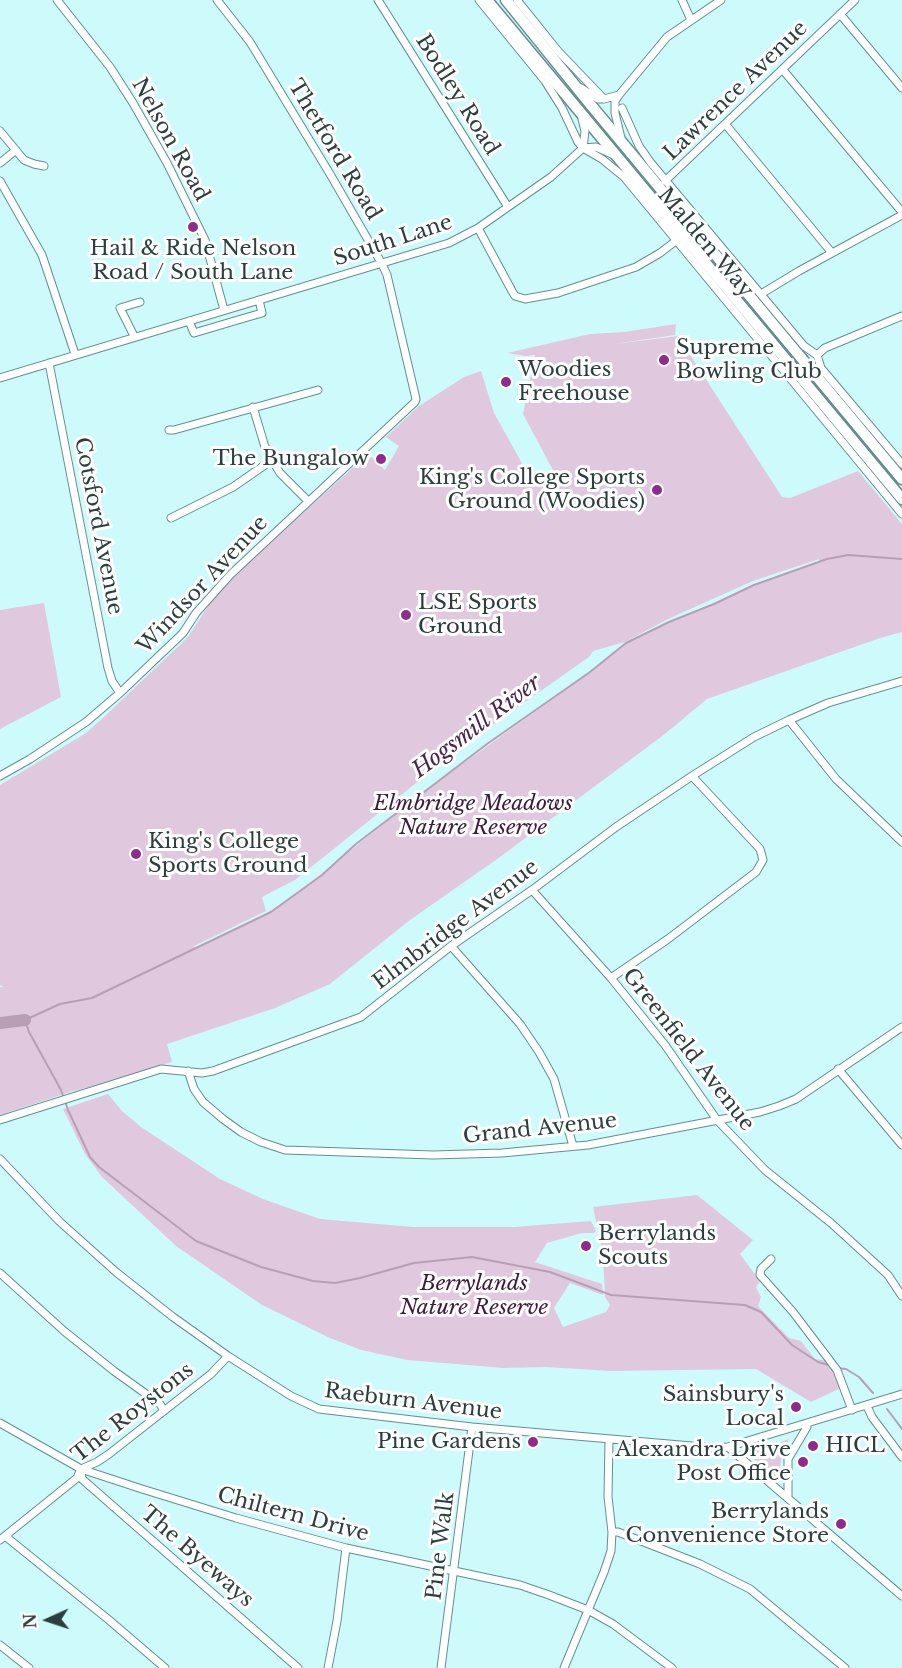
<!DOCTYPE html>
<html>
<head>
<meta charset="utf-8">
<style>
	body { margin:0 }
	#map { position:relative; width:902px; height:1668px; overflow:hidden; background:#cdfbfc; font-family:"Libre Baskerville",serif }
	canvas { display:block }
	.north { position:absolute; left:18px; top:1590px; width:60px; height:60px; -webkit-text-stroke:4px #fefefe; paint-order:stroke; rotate:267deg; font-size:16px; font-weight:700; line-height:24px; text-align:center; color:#2c3f3f }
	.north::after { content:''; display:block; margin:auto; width:21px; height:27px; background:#2c3f3f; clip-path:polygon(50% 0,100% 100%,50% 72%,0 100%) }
</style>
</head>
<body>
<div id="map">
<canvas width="902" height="1668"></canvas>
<div class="north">N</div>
</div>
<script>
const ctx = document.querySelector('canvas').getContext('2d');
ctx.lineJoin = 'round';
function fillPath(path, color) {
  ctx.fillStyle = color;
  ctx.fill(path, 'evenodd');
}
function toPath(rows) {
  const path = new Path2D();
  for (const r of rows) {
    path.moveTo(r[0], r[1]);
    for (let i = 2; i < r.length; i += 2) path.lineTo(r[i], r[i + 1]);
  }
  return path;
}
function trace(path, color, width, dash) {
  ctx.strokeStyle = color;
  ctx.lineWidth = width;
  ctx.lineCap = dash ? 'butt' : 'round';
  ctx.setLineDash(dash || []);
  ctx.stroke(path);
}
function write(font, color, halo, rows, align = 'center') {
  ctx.font = font + ' "Libre Baskerville",serif';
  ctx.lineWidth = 6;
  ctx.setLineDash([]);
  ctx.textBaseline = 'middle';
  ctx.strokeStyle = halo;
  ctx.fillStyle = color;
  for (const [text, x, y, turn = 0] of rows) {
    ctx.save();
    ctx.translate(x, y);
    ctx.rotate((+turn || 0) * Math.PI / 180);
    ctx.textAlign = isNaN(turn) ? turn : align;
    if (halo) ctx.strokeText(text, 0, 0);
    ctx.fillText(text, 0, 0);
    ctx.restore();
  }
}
fillPath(toPath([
	[676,324,675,335,614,344,678,336,782,497,790,498,858,471,902,524,902,632,880,638,707,699,661,737,500,857,410,920,330,984,275,1008,167,1044,172,1062,107,1083,73,1091,0,1115,0,987,4,987,0,985,0,785,86,733,105,716,188,637,214,597,249,562,368,454,385,470,399,446,386,437,419,406,464,377,481,371,494,413,533,483,554,472,523,414,535,355,526,356,507,353,590,334,624,332],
	[819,559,819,562,754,585,714,604,671,621,626,643,590,672,425,791,295,895,259,918,195,948,194,946,266,911,262,897,295,880,461,747,589,657,593,651,625,642,668,619,753,581],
	[44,603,61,697,0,729,0,610],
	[108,1094,122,1111,141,1127,220,1179,263,1199,320,1219,414,1227,514,1227,591,1221,596,1231,594,1233,582,1233,547,1243,535,1262,602,1284,603,1295,570,1283,554,1308,563,1327,606,1312,610,1305,605,1297,603,1254,593,1207,697,1195,753,1240,740,1254,760,1281,756,1287,761,1297,758,1306,789,1338,801,1341,815,1359,830,1361,843,1387,811,1402,756,1369,610,1371,547,1367,504,1368,407,1360,361,1350,330,1338,262,1305,176,1246,102,1177,85,1154,63,1109],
	[789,1439,781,1460,778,1480,747,1453]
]), '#e0c9de');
trace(toPath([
	[832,1366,818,1362,792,1345,761,1312,745,1305,611,1295,550,1272,472,1257,414,1263,360,1278,335,1283,313,1281,261,1267,196,1241,99,1167,90,1157,68,1110,61,1090,29,1032,25,1020,60,1004,92,998,271,912,322,875,356,844,487,744,590,672,626,643,669,622,714,604,754,585,827,559,848,555,902,559],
	[837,1368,846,1369,859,1377,873,1393],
	[887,1409,902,1429]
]), '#b89fb6', 2);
trace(toPath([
	[0,1023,25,1020]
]), '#b89fb6', 12);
const minor = toPath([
	[57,0,110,67,133,103,167,163,205,240,224,310],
	[378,0,508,207],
	[479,0,545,81,562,108,578,142,583,148,602,159,624,177,902,514],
	[517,0,558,51,604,99],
	[682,0,691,20],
	[840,14,902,88],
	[783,70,902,212],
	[581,88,598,99,604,99,619,95],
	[622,108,639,146,651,163,804,346,817,355,821,368,902,464],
	[582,119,585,131,583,148],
	[726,125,832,253],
	[0,131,24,160,34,164,44,166],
	[621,138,615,113,615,101,619,95,667,37,721,0],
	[583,148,596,147,614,155],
	[0,163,16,150],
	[0,181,42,255,75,354],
	[665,181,855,0],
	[478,228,512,291,515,296,525,299,558,293,636,267,660,253,677,240],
	[761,294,799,271,902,215],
	[189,321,194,333,248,317,262,313,259,300],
	[134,336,120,308,140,302],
	[817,355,825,348,902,316],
	[49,363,108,668,112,681,120,693],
	[0,378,449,243,478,228,551,177,583,148],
	[253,407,265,447,272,460,280,473,308,501],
	[169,430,174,430,318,390],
	[171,518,233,487,272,460],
	[789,720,836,779,902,842],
	[0,776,30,759,86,722,120,693,183,633,196,613,230,575,415,402,416,399,387,275,382,264,330,174,250,42,217,0],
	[532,890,611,978,665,1045,717,1120,765,1170,831,1223,888,1275,902,1296],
	[451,946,520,1024,539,1052,554,1079,573,1146],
	[611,978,668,939,756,872,763,860,760,849,692,776],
	[838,1069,902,1145],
	[188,1071,194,1089,203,1102,223,1119,241,1132,261,1142,285,1150,433,1155,502,1153,588,1145,760,1112,779,1106,796,1099,902,1027],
	[0,1120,161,1069,202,1073,213,1071,361,1017,451,946,532,890,616,827,692,776,754,737,789,720,828,703,902,681],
	[0,1159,59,1221,116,1272,173,1317,228,1356,291,1396,319,1409,472,1427,715,1448,728,1447,902,1394],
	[771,1259,761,1269,760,1275,793,1312,837,1370,852,1410],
	[0,1273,64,1331,114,1371,160,1404,164,1411],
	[867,1406,872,1417,902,1457],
	[0,1423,81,1469,142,1489,236,1518,346,1548,520,1585,549,1595,588,1610,613,1624,672,1668],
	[728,1447,902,1596],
	[81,1469,82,1479,298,1668],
	[788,1497,788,1459,807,1427,805,1424],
	[612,1532,618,1532,700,1564,750,1589,845,1668],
	[5,1536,109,1620,165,1668],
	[0,1540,77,1478,81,1469,97,1462,109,1454,211,1374,228,1356],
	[0,1645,29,1668],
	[328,1668,337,1621,346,1548],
	[441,1668,472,1427],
	[564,1668,604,1572,611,1551,612,1532,608,1497,609,1439]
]);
const highway = toPath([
	[487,0,902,499],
	[506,0,590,104,902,479]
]);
trace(minor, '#638e8e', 9);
trace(highway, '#638e8e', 13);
trace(minor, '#fff', 7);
trace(highway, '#fff', 10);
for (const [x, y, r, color] of [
	[193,227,6,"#902a90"],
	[664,360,6,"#902a90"],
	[506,382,6,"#902a90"],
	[381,459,6,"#902a90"],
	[657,490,6,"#902a90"],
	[406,615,6,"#902a90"],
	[136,854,6,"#902a90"],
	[586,1246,6,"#902a90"],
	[796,1407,6,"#902a90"],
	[533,1442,6,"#902a90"],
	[813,1446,6,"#902a90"],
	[803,1462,6,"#902a90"],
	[841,1524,6,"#902a90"]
]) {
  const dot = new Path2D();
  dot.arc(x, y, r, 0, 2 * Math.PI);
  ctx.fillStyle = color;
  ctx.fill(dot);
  trace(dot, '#fefefe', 2);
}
write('21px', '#2c3f3f', '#fefefe', [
	["Lawrence Avenue",736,91,-44],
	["Bodley Road",457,95,58],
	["Nelson Road",170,140,61],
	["Thetford Road",334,150,59],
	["South Lane",393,241,-18],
	["Malden Way",705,243,50],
	["Cotsford Avenue",98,526,79],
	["Windsor Avenue",203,585,-47],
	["Elmbridge Avenue",456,925,-37],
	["Greenfield Avenue",688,1050,52],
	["Grand Avenue",540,1129,-6],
	["Raeburn Avenue",413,1402,7],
	["The Roystons",133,1413,-38],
	["Chiltern Drive",293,1515,15],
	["Pine Walk",441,1546,-83],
	["The Byeways",197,1557,41]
]);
write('21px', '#2c3f3f', '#fefefe', [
	["Hail & Ride Nelson",193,249,"center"],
	["Road / South Lane",193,273,"center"],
	["Supreme",676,348],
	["Bowling Club",676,372],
	["Woodies",518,370],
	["Freehouse",518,394],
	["The Bungalow",369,459,"right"],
	["King's College Sports",645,478,"right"],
	["Ground (Woodies)",645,502,"right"],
	["LSE Sports",418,603],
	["Ground",418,627],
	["King's College",148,842],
	["Sports Ground",148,866],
	["Berrylands",598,1234],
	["Scouts",598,1258],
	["Sainsbury's",784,1395,"right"],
	["Local",784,1419,"right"],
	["Pine Gardens",521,1442,"right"],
	["HICL",825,1446],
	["Alexandra Drive",791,1450,"right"],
	["Post Office",791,1474,"right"],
	["Berrylands",829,1512,"right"],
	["Convenience Store",829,1536,"right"]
], 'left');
write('italic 21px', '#3c1b3b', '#fefefe', [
	["Elmbridge Meadows",473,804],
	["Nature Reserve",473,828],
	["Berrylands",474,1284],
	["Nature Reserve",474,1308]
]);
write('italic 22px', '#4a2749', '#fefefe', [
	["Hogsmill River",477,727,-37]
]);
</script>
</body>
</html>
